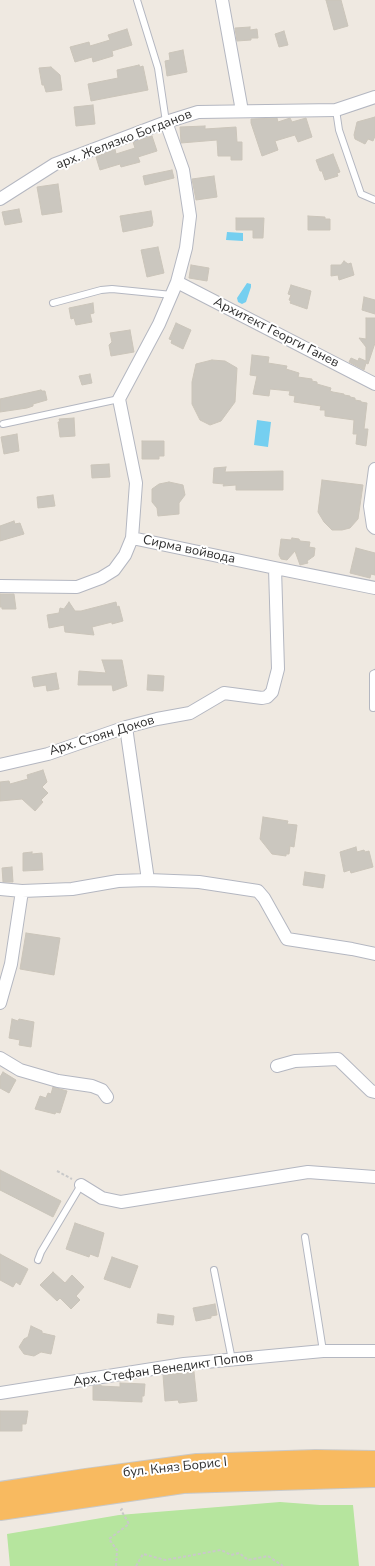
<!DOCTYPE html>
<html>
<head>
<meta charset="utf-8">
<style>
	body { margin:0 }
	canvas { display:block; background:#efe9e1 }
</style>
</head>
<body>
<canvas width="375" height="1566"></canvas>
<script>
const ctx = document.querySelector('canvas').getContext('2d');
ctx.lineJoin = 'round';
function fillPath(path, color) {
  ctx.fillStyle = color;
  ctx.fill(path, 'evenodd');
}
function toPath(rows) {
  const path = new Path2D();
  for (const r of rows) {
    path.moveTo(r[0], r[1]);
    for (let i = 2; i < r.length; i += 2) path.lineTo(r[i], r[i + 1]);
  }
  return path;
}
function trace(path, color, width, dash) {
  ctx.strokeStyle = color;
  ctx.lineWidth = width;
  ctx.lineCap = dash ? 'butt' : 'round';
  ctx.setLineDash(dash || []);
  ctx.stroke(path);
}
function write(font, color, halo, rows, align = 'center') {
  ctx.font = font + ' "Nunito Sans",sans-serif';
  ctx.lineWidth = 4;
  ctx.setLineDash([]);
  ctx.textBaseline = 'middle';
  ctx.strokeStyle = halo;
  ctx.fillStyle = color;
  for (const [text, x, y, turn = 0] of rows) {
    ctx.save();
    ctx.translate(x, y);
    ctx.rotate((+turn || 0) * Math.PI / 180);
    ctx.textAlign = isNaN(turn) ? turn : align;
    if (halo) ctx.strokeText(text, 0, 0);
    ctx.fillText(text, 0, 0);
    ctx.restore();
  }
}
fillPath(toPath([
	[280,1502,320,1505,353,1505,359,1566,10,1566,7,1534,119,1515]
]), '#b6e59e');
fillPath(toPath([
	[227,232,243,233,243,241,226,240],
	[247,283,251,284,251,287,246,302,242,304,238,302,237,298],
	[257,420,271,422,268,447,254,445]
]), '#75cff0');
const building = toPath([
	[326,0,341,0,348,26,334,30,326,0],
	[250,27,250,30,257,29,258,38,251,38,251,40,237,41,235,28,250,27],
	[127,29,132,45,112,51,113,56,93,62,92,57,75,62,70,47,89,42,90,46,110,40,108,35,127,29],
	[284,31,288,45,279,47,275,34,284,31],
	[183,50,187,72,167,76,165,61,170,60,169,53,183,50],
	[139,65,140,67,143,66,148,90,91,101,88,84,118,78,117,70,139,65],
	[51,67,60,75,62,90,46,92,44,85,42,85,39,68,51,67],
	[93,105,95,124,76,126,74,107,93,105],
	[375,117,375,136,373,141,368,139,365,144,355,139,354,135,357,122,375,117],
	[277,118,278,122,290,118,292,122,306,118,312,137,298,142,295,135,275,141,278,150,262,156,251,123,251,119,277,118],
	[205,126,205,129,236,127,237,142,242,142,242,160,231,160,231,156,218,156,217,140,181,143,180,127,205,126],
	[152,136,157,151,138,157,140,162,121,167,120,164,100,170,96,157,115,149,116,154,135,148,133,142,152,136],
	[333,154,340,172,337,173,338,176,325,180,322,171,320,171,316,160,333,154],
	[172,170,174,178,145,185,143,176,172,170],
	[214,176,217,197,196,200,192,179,214,176],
	[58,184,62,212,42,215,37,187,58,184],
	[19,209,22,222,5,225,2,212,19,209],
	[151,211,153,222,152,226,123,232,120,216,151,211],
	[308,216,325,217,325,219,330,219,330,230,308,230,308,216],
	[236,218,264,218,263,238,253,238,253,230,236,230,236,218],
	[158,247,164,273,147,277,141,250,158,247],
	[344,261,348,264,351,263,354,275,339,280,338,275,331,276,331,265,341,265,344,261],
	[191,265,209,268,207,281,189,278,191,265],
	[291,285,311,291,307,309,290,303,291,301,289,300,291,295,288,294,291,285],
	[364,297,375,300,375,314,362,310,364,297],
	[93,303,94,313,90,314,92,322,76,325,74,318,71,319,69,308,93,303],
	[366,318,375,318,375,343,368,364,366,363,364,370,349,362,351,358,358,361,359,358,366,361,366,347,359,338,366,339,366,318],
	[176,323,191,330,183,349,171,343,172,340,169,339,176,323],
	[130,330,134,352,111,356,109,345,112,342,110,333,130,330],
	[252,355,269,357,268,363,287,366,286,369,299,373,298,377,312,379,312,381,317,382,317,384,331,388,330,391,333,392,344,394,344,395,350,396,350,397,355,398,355,400,361,401,361,402,367,403,364,429,368,429,366,446,356,444,357,434,353,434,354,420,325,416,325,410,320,410,321,406,294,402,295,396,289,395,290,391,270,389,269,396,253,394,257,376,250,375,252,355],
	[212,360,225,361,237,368,235,402,221,421,210,425,200,420,192,404,192,382,196,364,212,360],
	[90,374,92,383,82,385,79,376,90,374],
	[41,390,42,391,45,391,47,400,33,404,33,406,27,408,0,412,0,399,41,390],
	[74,418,75,436,60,437,58,422,60,422,59,419,74,418],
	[17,434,19,451,4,454,1,437,17,434],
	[142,441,164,441,164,456,159,456,159,459,142,459,142,441],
	[109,464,110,477,92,478,91,465,109,464],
	[226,467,225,472,283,471,283,490,236,490,236,485,223,486,224,484,213,483,214,468,226,467],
	[322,480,363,485,358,519,350,528,342,530,332,530,324,522,318,512,322,480],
	[169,482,183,485,185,495,179,503,179,514,158,516,157,508,152,502,152,489,159,484,169,482],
	[53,495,55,506,38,508,37,497,53,495],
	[14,521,15,524,20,523,24,534,0,541,0,526,14,521],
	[292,538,299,539,300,541,310,542,309,547,315,548,314,556,307,561,308,563,300,565,295,551,287,560,281,559,279,555,281,539,291,540,292,538],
	[356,548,375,553,375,575,371,574,370,578,350,573,356,548],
	[0,594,14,594,16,609,2,609,2,607,0,607,0,594],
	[69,602,75,611,81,611,116,602,117,607,119,606,123,621,112,624,112,622,92,627,94,635,65,632,64,625,49,628,47,615,59,613,60,608,64,609,69,602],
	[102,660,122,660,127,686,113,691,112,685,78,685,79,671,106,673,102,660],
	[56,673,59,689,47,691,46,685,34,687,32,677,56,673],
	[148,675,164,676,163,691,147,690,148,675],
	[43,770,47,782,42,787,48,793,41,800,43,802,35,811,22,799,0,801,0,782,9,781,10,784,28,779,27,775,43,770],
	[263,817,288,821,287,824,297,825,294,847,290,846,289,854,286,854,286,856,272,854,260,839,263,817],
	[356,847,357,852,364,850,365,852,369,851,373,867,351,873,350,870,344,872,340,852,356,847],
	[32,852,32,854,42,853,43,870,23,871,23,853,32,852],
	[12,867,13,882,3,882,2,868,12,867],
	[305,872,325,875,323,888,303,885,305,872],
	[26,933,60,938,54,975,20,969,26,933],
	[12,1019,18,1021,19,1019,34,1022,31,1047,19,1045,20,1040,9,1038,12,1019],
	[3,1072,16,1080,9,1093,0,1088,0,1077,3,1072],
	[53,1087,67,1091,60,1113,56,1112,55,1114,35,1109,40,1096,46,1098,48,1093,51,1094,53,1087],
	[0,1170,61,1201,53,1217,0,1190,0,1170],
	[75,1223,104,1233,98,1257,90,1254,89,1257,66,1249,75,1223],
	[0,1254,28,1269,20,1285,16,1282,13,1287,0,1280,0,1254],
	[112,1257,138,1266,130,1288,104,1279,112,1257],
	[53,1272,65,1283,72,1275,84,1287,76,1296,80,1300,71,1309,60,1298,57,1301,40,1285,53,1272],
	[215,1304,217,1315,211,1316,211,1318,196,1321,193,1308,215,1304],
	[158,1314,174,1316,173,1325,157,1323,158,1314],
	[31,1326,42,1331,42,1333,55,1336,51,1354,41,1352,34,1356,24,1354,19,1347,24,1339,28,1337,31,1326],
	[194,1372,197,1401,179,1403,178,1400,165,1401,163,1375,194,1372],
	[120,1383,145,1384,144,1396,142,1396,142,1402,93,1400,93,1386,101,1385,101,1386,120,1387,120,1383],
	[0,1411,28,1411,26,1424,22,1424,22,1431,0,1431,0,1411]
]);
fillPath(building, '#cbc7bf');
trace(building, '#cbc5ba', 1);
const service = toPath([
	[137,0,158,68,166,122],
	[336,110,339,130,361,194,375,200],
	[53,303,101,290,112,289,172,295],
	[3,424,119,399],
	[373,708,373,674,375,673],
	[305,1237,323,1351],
	[38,1260,41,1252,81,1185],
	[214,1270,232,1360]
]);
const minor = toPath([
	[222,0,242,111],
	[0,199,55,164,166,122,198,112,336,110,375,97],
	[177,282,375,384],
	[375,469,370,506,373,526,375,528],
	[132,538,136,483,119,399,159,324,177,282,186,248,190,216,183,170,166,122],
	[0,586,77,587,101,578,114,570,125,555,132,538,275,568,375,588],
	[126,727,148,880],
	[0,765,48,754,126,727,157,719,190,713,224,693,262,698,267,697,272,692,278,669,275,568],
	[0,889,22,891],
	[0,1003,11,964,22,891,72,889,118,881,148,880,199,882,258,891,264,898,287,939,352,949,375,954],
	[0,1058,20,1070,58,1081,92,1086,102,1090,107,1097],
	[277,1066,295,1061,338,1059,371,1091,375,1092],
	[81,1185,102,1198,121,1202,308,1172,375,1177],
	[0,1393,184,1364,323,1351,375,1351]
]);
const trunk = toPath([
	[0,1492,85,1479,197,1464,316,1460,375,1461],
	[0,1510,183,1483,375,1477]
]);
trace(service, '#b4b7c1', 8);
trace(minor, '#b4b7c1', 14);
trace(trunk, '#c9c9c9', 22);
trace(toPath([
	[57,1171,72,1179],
	[116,1566,117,1550,109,1539,129,1524,121,1510,123,1508],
	[136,1566,143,1554,165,1560,221,1550,231,1555,239,1553,248,1560,268,1556,283,1566]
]), '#c9c9c9', 2, [3, 2]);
trace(service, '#fff', 6);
trace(minor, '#fff', 12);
trace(trunk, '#f8ba60', 20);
write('13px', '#2e2e2e', '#fff', [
	["арх. Желязко Богданов",124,140,-21],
	["Архитект Георги Ганев",276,333,27],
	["Сирма войвода",189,550,12],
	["Арх. Стоян Доков",102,736,-17],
	["Арх. Стефан Венедикт Попов",163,1370,-8],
	["бул. Княз Борис I",175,1468,-6]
]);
</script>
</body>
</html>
